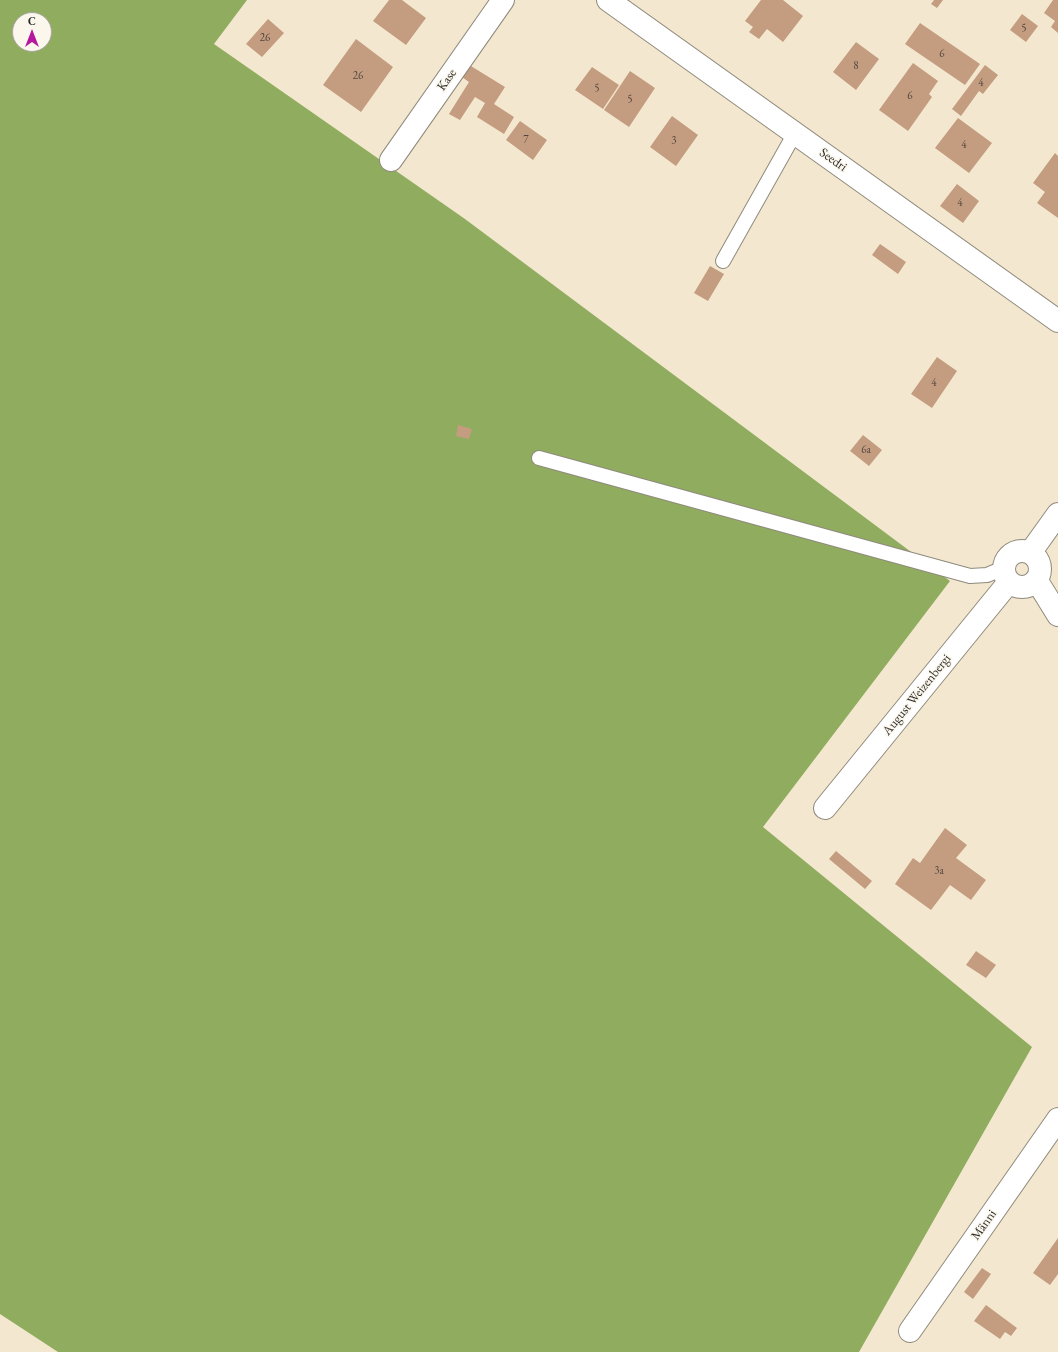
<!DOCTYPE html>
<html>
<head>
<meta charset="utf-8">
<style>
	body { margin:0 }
	#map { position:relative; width:1058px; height:1352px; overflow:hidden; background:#f3e8cf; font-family:"EB Garamond",serif }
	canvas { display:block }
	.north { position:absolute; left:12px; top:12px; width:40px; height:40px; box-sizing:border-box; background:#fbf7ec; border:1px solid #a8a59f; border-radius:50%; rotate:0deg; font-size:11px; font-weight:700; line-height:16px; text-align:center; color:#2b2b2b }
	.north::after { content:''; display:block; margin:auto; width:14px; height:18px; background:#b5179e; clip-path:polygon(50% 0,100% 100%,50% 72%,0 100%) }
</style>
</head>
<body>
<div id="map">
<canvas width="1058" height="1352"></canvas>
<div class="north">С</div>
</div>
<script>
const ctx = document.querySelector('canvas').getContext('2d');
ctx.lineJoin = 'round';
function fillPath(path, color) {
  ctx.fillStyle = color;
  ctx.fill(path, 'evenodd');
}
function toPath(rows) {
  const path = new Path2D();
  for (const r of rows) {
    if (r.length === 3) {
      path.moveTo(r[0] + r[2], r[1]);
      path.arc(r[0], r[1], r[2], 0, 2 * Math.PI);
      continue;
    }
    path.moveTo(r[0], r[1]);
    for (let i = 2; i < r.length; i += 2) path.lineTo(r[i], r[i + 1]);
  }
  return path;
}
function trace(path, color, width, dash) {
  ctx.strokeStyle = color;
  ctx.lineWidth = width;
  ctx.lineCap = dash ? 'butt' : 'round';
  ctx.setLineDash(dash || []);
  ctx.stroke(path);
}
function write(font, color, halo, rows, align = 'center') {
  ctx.font = font + ' "EB Garamond",serif';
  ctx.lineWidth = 3;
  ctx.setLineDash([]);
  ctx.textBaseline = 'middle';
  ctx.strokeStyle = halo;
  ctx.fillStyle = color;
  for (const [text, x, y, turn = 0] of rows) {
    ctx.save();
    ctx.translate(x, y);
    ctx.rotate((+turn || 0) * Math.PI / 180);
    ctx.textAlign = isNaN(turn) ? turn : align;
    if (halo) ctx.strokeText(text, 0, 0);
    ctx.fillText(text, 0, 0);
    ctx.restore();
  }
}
fillPath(toPath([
	[0,0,247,0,214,44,465,219,950,581,763,827,1032,1047,859,1352,58,1352,0,1314],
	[20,20,44,20,44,44,20,44]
]), '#90ac5f');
fillPath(toPath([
	[389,0,402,0,426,18,406,45,373,21],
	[761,0,783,0,803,16,783,42,767,29,759,39,749,32,753,27,745,21],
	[934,0,943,0,937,8,931,4],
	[1053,0,1058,0,1058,33,1051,27,1055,21,1044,13],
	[1022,14,1038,26,1026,42,1010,30],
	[268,19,284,33,262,57,246,44],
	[920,23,980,64,965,85,905,44],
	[356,39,393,67,361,112,323,85],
	[856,42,879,59,856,90,833,72],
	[466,63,505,87,494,104,514,117,504,134,477,117,485,103,475,97,460,120,449,114,469,82,459,75],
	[913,63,938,81,929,94,932,97,908,131,879,110],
	[985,65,998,75,983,94,979,91,961,116,952,109],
	[592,67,619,85,603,109,575,90],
	[630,71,655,88,629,127,604,110],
	[672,116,698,135,676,166,650,147],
	[958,118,992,143,969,173,935,148],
	[520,121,547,140,533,160,506,140],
	[1055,153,1058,156,1058,218,1037,203,1045,192,1033,183],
	[957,184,979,201,963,223,940,206],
	[880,244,906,262,898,274,872,255],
	[710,266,724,274,708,301,694,293],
	[937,357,957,371,932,408,911,394],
	[458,425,472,429,469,439,456,436],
	[863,435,882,450,869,466,850,451],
	[945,828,967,845,956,858,986,880,971,900,950,885,931,910,895,884,913,858,920,863],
	[836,851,872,881,865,889,829,859],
	[976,951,996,965,986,978,966,965],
	[1058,1238,1058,1274,1050,1285,1033,1273],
	[982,1268,991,1274,973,1299,964,1292],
	[986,1305,1017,1328,1011,1336,1005,1332,1000,1339,974,1321]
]), '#c49c7f');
const service = toPath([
	[723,261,795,133],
	[539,458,970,576,987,575,1004,568]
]);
const minor = toPath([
	[608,0,1058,321],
	[391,160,503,0],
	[1022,569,18],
	[1030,553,1058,514],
	[1037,581,1058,615],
	[825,808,1009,582],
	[910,1331,1058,1119]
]);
trace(service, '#8f8a7d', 16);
trace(minor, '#8f8a7d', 24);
trace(service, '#fff', 14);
trace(minor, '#fff', 22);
write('11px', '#514740', null, [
	["5",1024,28],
	["26",265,38],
	["6",942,54],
	["8",856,66],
	["26",358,76],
	["4",981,83],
	["5",597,88],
	["6",910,96],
	["5",630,99],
	["7",526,140],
	["3",674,141],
	["4",964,145],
	["4",960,203],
	["4",934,383],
	["6a",866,450],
	["3a",939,871]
]);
write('13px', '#2b2b2b', '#fbf7ec', [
	["Kase",447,80,-55],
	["Seedri",833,160,35],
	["August Weizenbergi",917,695,-51],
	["Männi",984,1225,-55]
]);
</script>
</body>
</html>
